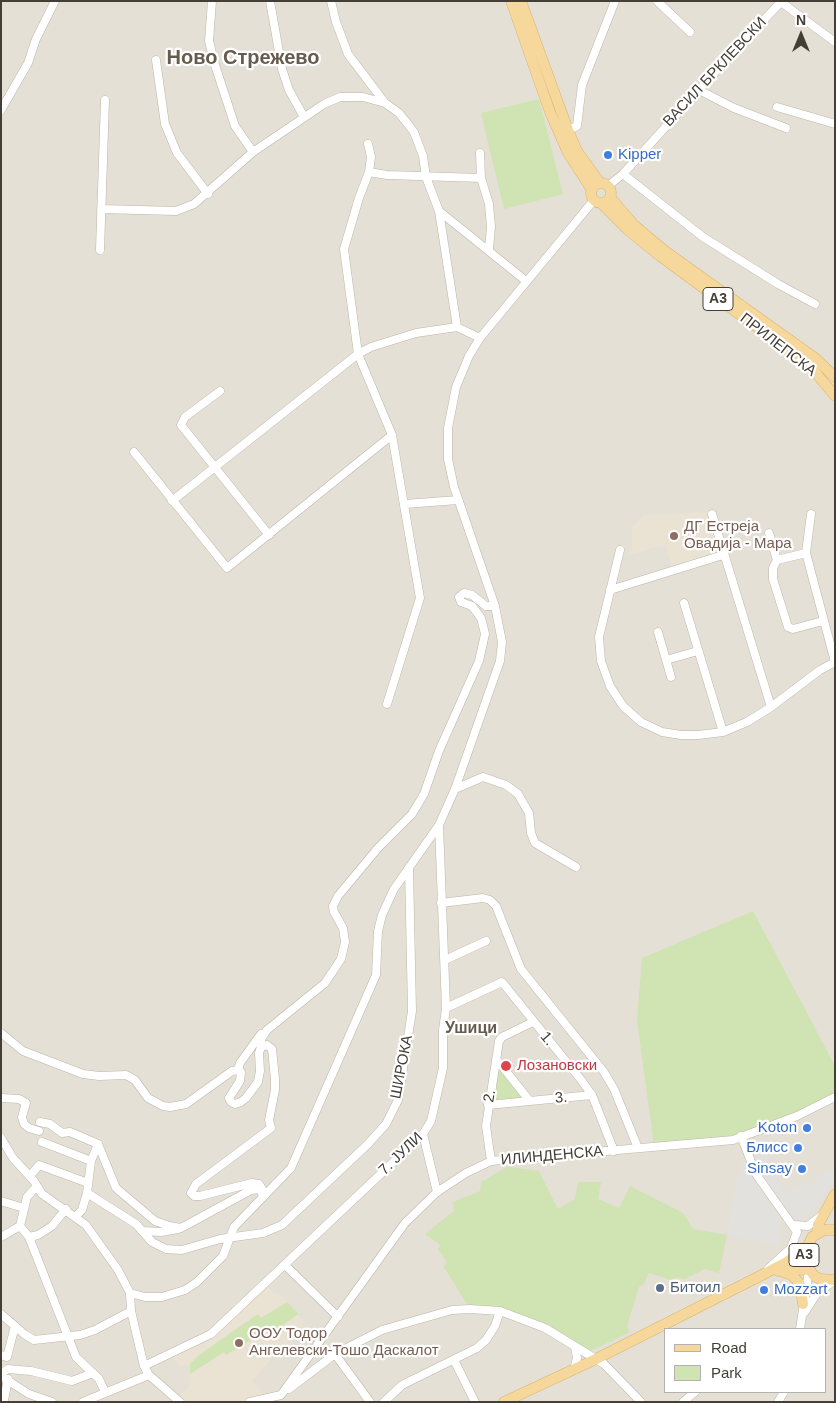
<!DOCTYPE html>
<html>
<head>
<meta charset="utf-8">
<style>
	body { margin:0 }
	#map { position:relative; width:836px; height:1403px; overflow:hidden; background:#f2eee7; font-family:Arial,sans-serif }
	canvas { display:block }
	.frame { position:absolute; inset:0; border:2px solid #443e36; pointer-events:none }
	.legend { position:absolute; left:664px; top:1328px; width:162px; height:65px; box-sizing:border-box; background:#fff; border:1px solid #b4b2af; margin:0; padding:6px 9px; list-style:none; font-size:15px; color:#443e36 }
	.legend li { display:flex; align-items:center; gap:10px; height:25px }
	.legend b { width:25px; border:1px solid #b4b2af }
	.north { position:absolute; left:776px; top:10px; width:50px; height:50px; -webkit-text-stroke:4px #fff; paint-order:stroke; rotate:0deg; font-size:14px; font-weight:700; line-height:20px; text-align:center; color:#443e36 }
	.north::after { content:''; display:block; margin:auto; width:18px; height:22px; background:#443e36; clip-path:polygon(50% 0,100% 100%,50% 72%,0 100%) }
</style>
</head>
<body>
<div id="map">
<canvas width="836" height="1403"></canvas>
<div class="frame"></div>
<ul class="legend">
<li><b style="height:6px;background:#f6d89c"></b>Road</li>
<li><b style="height:14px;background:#cfe3b3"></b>Park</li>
</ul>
<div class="north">N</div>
</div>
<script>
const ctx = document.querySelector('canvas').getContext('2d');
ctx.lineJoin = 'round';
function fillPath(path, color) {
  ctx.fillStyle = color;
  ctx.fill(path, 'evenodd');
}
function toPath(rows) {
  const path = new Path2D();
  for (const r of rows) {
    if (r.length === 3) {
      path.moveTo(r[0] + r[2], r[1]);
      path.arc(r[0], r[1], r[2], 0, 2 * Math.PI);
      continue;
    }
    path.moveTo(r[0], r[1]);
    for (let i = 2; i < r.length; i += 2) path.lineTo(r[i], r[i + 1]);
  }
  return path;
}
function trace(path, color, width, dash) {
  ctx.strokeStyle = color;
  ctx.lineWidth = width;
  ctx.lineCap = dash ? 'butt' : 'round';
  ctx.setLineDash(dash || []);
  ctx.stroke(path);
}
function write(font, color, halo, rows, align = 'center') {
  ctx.font = font + ' Arial,sans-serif';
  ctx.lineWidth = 4.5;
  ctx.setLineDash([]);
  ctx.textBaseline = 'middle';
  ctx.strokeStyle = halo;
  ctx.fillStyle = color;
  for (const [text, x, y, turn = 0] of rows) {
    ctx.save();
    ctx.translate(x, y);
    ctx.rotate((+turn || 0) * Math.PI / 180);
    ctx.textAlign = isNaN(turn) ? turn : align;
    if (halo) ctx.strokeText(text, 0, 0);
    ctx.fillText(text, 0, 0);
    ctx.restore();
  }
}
fillPath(toPath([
	[1,1,835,1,835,1402,1,1402],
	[665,1329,825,1329,825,1392,665,1392]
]), '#e5e0d5');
fillPath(toPath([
	[709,512,720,552,719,555,672,567,665,545,628,555,632,546,632,527,644,515],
	[265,1284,276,1295,278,1293,305,1322,252,1381,267,1398,250,1402,180,1402,175,1398,189,1387,190,1365,178,1366,171,1352,211,1334]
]), '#eae2d2');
fillPath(toPath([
	[539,99,563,194,504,209,481,113],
	[753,911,835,1066,835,1092,807,1111,733,1140,654,1146,637,1020,642,958],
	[497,1060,529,1100,488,1105],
	[507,1167,539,1171,558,1209,575,1199,578,1182,601,1182,598,1199,619,1208,630,1186,683,1213,693,1229,727,1235,719,1273,705,1269,685,1279,677,1278,671,1280,649,1273,644,1284,639,1287,627,1326,630,1332,591,1351,582,1351,545,1328,500,1311,470,1309,444,1267,447,1262,438,1249,440,1245,425,1234,454,1211,453,1202,480,1191,481,1182],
	[287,1302,298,1314,275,1331,272,1327,226,1355,224,1352,190,1374,190,1364,199,1355,258,1314,261,1318]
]), '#cfe3b3');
fillPath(toPath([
	[759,1140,785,1193,803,1183,806,1188,816,1183,814,1177,830,1170,835,1161,835,1177,815,1211,796,1220,782,1204,768,1184,754,1155,751,1144],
	[742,1161,747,1161,759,1187,780,1218,779,1246,727,1235,736,1180,739,1180]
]), '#e3e1de');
const minor = toPath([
	[212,1,209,41,215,65,235,126,253,152],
	[270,1,282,69,289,90,304,117],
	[331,1,336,22,348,54,385,103],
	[657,1,690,32],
	[781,2,835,42],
	[156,60,165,124,177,153,208,194],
	[699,90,734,108,786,128],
	[777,107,835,124],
	[1,110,28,63,36,39,55,1],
	[568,130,577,126,582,85,615,1],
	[368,144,371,157,369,172,359,198,344,249,358,354,392,435,420,598,387,704],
	[369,172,387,175,481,178,480,153],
	[623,174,703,237,778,284,815,304],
	[481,178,489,204,491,227,489,249],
	[608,186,623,174,736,49,782,1],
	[101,209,176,211,194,204,253,152,324,104,340,97,363,97,385,103,399,113,414,132,423,156,426,177,439,211,457,327],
	[439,211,526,281],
	[100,250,105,100],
	[220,391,185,417,181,425,269,535],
	[134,452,227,568,392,435],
	[172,501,358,354,371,347,416,333,457,327,480,338],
	[405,504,458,500],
	[712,514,771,707],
	[811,514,806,553,835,662],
	[769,533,777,560],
	[620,550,599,637,601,661,610,686,623,706,641,722,662,732,681,735,698,735,723,732,747,722,771,707,820,670,835,662],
	[806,553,777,560,773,568,773,579,788,627,793,629,823,621],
	[610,590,723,555],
	[684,603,723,732],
	[658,632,671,677],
	[666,660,698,651],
	[455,789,483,777,506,785,518,794,529,813,531,833,535,843,576,867],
	[441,903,483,898,490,900,496,906,521,969,604,1072,614,1089,638,1148],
	[445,960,486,941],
	[446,1008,502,982,582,1081,592,1095,614,1151],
	[1,1033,23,1051,83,1074,99,1076,126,1075,135,1080,148,1098,163,1106,170,1107,186,1104,232,1071,238,1070,241,1072,240,1081,229,1098,231,1102,235,1104,241,1102,246,1098,258,1082,260,1071,259,1053,261,1047,267,1045,272,1049,275,1079,275,1090,269,1120,271,1128,196,1184,191,1193,194,1196,200,1196,252,1183,259,1184,262,1189],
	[261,1047,261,1039,267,1030,325,983,341,959,345,942,343,928,334,912,333,906,338,896,378,848,412,814,424,794,439,751,479,661,485,634,481,618,472,606,461,602,459,597,464,593,472,595,486,606,495,606],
	[497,1060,529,1100],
	[238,1070,240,1063,261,1034],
	[1,1098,19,1099,26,1103,22,1117,24,1124,29,1128,39,1131],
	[488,1105,592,1095],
	[40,1122,50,1124,62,1133,70,1132,98,1144,116,1188,155,1221,169,1226,181,1228,251,1190,262,1189,262,1194],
	[423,1134,437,1192],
	[741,1136,756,1174,797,1232,791,1248,768,1269],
	[1,1138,13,1158,34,1181,42,1194,86,1225,118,1270,130,1293,131,1311,144,1366,149,1375,180,1402],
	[42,1142,91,1161,87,1193,136,1224,152,1242,166,1249,182,1250,220,1239,263,1233,282,1225,368,1144,386,1124,398,1100,412,1011,409,869],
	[91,1161,98,1144],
	[491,1161,486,1126,499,1041,502,1037,533,1022],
	[30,1176,39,1165,88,1183],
	[1,1201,24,1208],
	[76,1216,82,1210,87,1193],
	[794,1225,808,1226,821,1216],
	[20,1226,29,1237,38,1235,52,1226,66,1209],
	[143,1231,161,1232,178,1229],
	[1,1237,20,1226,27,1197,36,1187],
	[29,1237,76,1357,99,1379,105,1392],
	[285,1265,338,1317],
	[130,1293,145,1297,162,1297,185,1290,197,1282,223,1256,234,1227,291,1168,376,975,378,931,382,915,394,889,439,825,455,789,500,661,502,642,495,606,454,487,448,459,448,428,456,387,469,356,480,338,594,200],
	[804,1313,817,1293,835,1280],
	[1,1314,24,1334,34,1340,80,1335,95,1330,131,1311],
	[800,1329,809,1270],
	[335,1354,370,1402],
	[1,1355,7,1357,15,1326],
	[454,1360,475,1402],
	[144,1366,211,1334,423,1134,431,1121,443,1068,443,1030,446,1008,439,825],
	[574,1370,577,1358,575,1347],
	[1,1376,29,1394,52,1402],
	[2,1377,3,1372,8,1369,31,1371,72,1381,93,1373],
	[289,1389,335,1354,382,1330,452,1310,470,1309,500,1311,545,1328,604,1364,641,1402],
	[1,1402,4,1400,8,1379],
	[83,1402,149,1375],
	[250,1402,281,1395,405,1223,437,1192,466,1173,491,1161,733,1140,797,1116,835,1097],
	[384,1402,402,1385,477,1348,486,1340,495,1326,500,1311],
	[683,1402,695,1392],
	[778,1402,784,1392]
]);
const major = toPath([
	[511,1,550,112,568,153,592,190],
	[521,1,568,130,577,151,600,183],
	[601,193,10],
	[610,197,634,225,665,251,815,358,835,377],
	[601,203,628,230,660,256,810,366,835,396],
	[835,1230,824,1230,812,1237,804,1255,805,1263,814,1276,821,1279,835,1280],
	[817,1233,818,1225,835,1194],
	[778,1271,786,1269,809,1270],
	[783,1272,792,1275,800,1284,803,1304],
	[504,1402,596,1359,760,1276,787,1262,806,1247]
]);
trace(minor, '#bdb5aa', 9);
trace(major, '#dab46d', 11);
trace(minor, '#fff', 8);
trace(major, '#f6d89c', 10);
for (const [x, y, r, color] of [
	[608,155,5,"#3f7fe0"],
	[674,536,5,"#8d6e63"],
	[506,1066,6,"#e0444e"],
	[807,1128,5,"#3f7fe0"],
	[798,1148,5,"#3f7fe0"],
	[802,1169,5,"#3f7fe0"],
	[660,1288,5,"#5c6f8a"],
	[764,1290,5,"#3f7fe0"],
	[239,1343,5,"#8d6e63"]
]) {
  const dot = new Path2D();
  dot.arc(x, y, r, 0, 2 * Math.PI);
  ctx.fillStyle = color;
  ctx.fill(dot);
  trace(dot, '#fff', 2);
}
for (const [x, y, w] of [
	[718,299,30],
	[804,1255,30]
]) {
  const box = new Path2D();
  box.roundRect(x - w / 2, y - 11.5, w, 23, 4);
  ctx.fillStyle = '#fff';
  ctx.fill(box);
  trace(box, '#443e36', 1);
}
write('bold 14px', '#443e36', null, [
	["A3",718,299],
	["A3",804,1255]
]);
write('15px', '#443e36', '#fff', [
	["ВАСИЛ БРКЛЕВСКИ",715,72,-47],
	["ПРИЛЕПСКА",778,345,38],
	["1.",547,1039,50],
	["ШИРОКА",402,1067,-79],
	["2.",490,1096,-80],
	["3.",561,1098,-5],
	["7. ЈУЛИ",401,1154,-44],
	["ИЛИНДЕНСКА",552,1156,-5]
]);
write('15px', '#366cbe', '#fff', [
	["Kipper",618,155,"left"],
	["Koton",797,1128],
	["Блисс",788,1148],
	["Sinsay",792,1169],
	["Mozzart",774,1290,"left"]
], 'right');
write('15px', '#785e54', '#fff', [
	["ДГ Естреја",684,527],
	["Овадија - Мара",684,544],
	["ООУ Тодор",249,1334],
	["Ангелевски-Тошо Даскалот",249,1351]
], 'left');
write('15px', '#be3a42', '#fff', [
	["Лозановски",517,1066]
], 'left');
write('15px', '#4e5e75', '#fff', [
	["Битоил",670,1288]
], 'left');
write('bold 16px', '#665c4e', '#fff', [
	["Ушици",471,1029]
]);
write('bold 20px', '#665c4e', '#fff', [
	["Ново Стрежево",243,58]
]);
</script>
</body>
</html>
